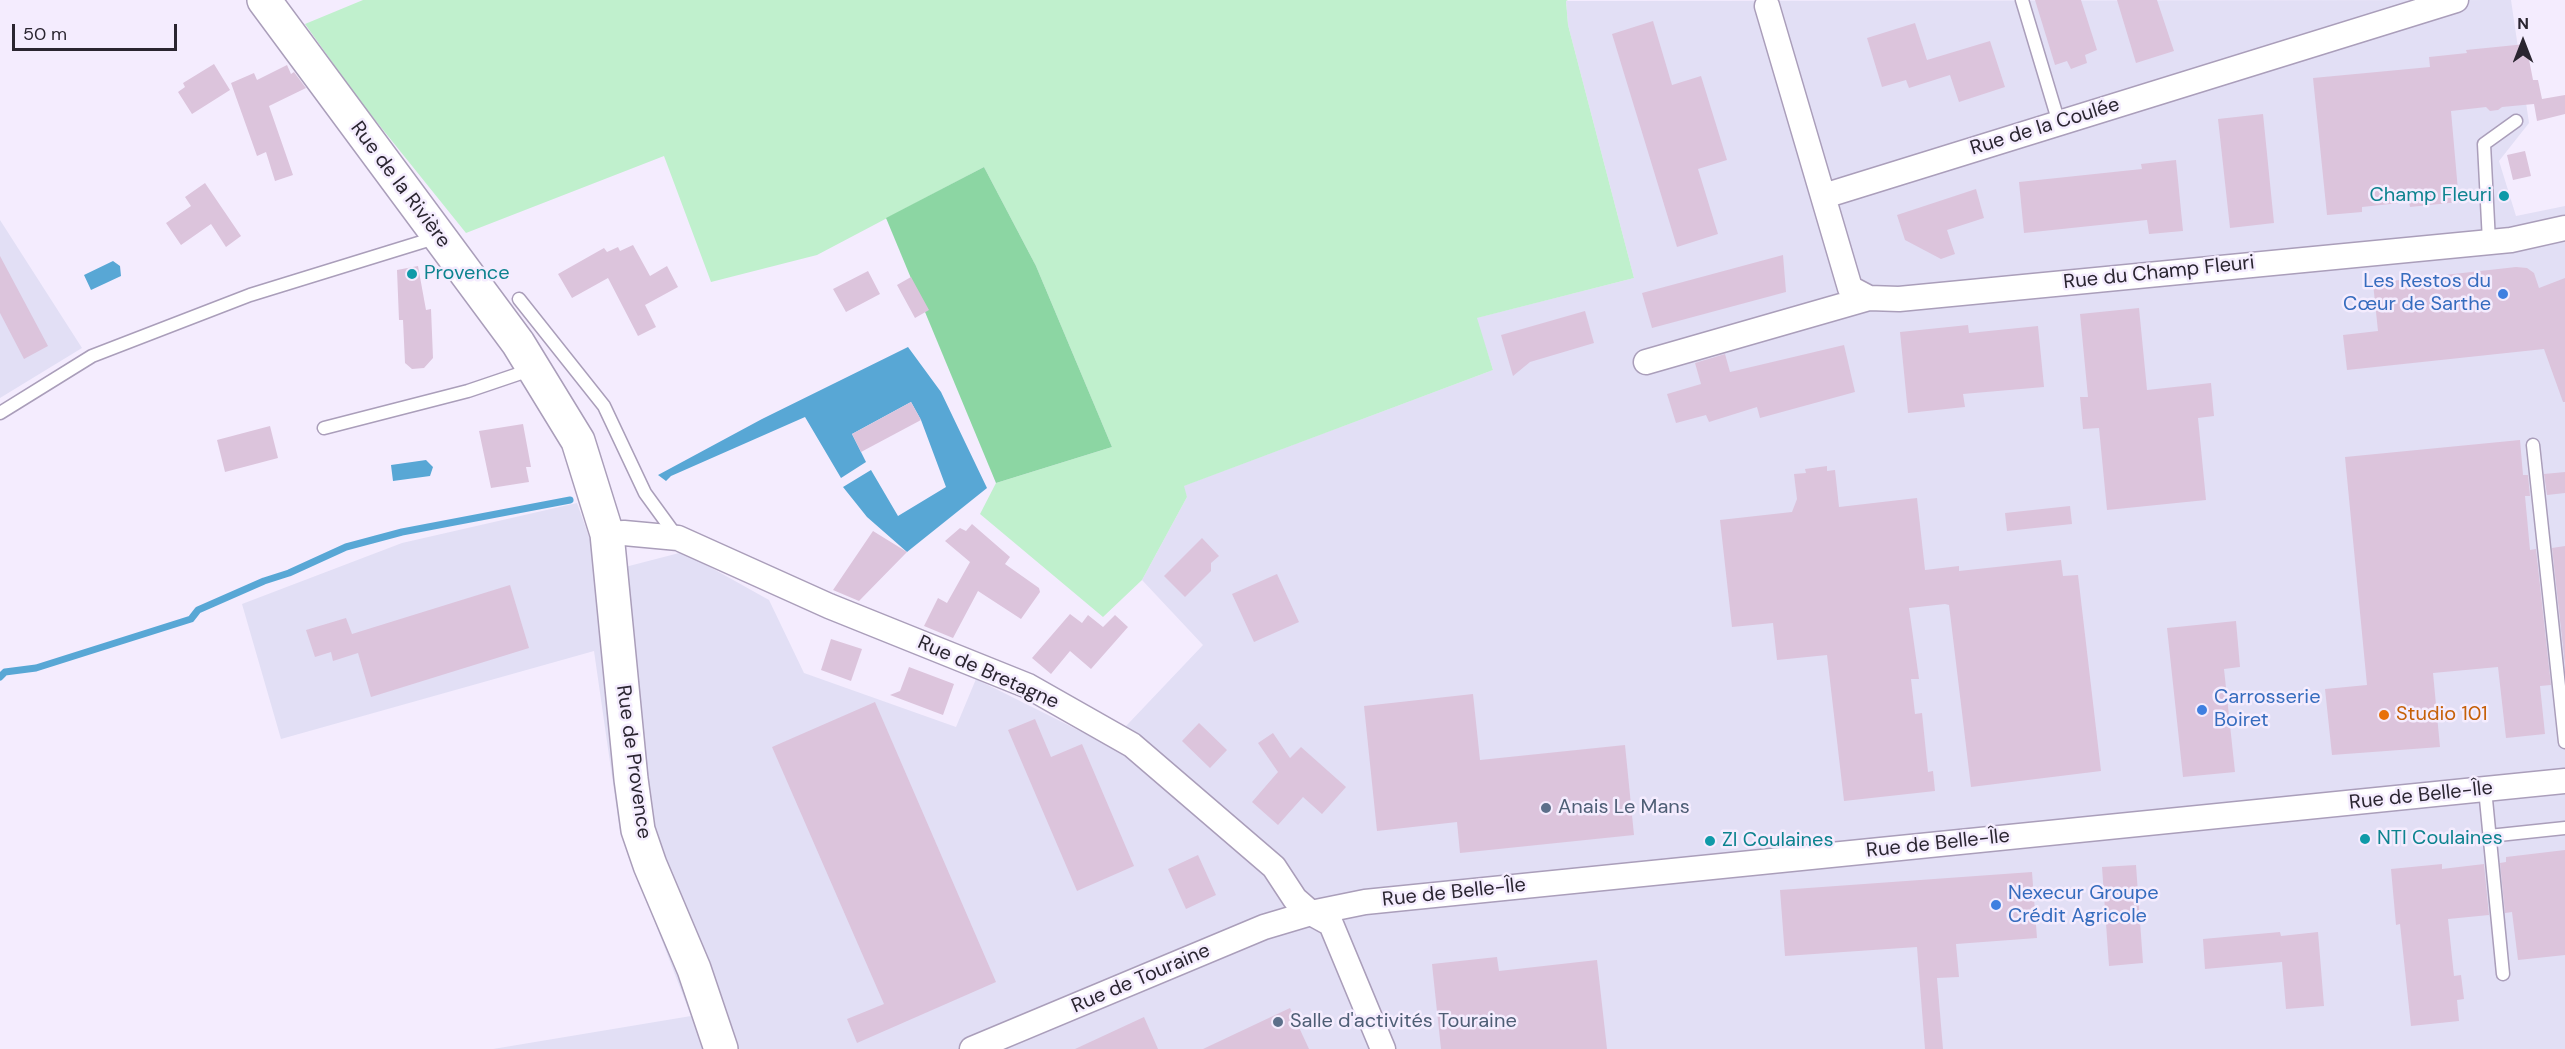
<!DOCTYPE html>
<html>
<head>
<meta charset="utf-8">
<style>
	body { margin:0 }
	#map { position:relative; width:2565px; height:1049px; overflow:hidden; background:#f4ecfe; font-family:"DM Sans",sans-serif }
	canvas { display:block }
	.north { position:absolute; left:2493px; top:12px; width:60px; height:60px; -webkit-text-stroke:4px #f4ecfe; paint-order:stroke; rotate:0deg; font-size:16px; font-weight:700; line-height:24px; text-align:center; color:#2a2530 }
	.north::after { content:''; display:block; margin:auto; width:21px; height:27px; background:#2a2530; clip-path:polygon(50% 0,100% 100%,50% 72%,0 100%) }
	.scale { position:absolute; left:12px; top:24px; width:165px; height:27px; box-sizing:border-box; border:3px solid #2a2530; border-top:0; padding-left:8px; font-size:18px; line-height:21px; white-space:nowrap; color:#2a2530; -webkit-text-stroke:4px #f4ecfe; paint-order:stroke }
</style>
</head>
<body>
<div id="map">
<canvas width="2565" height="1049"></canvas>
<div class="north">N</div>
<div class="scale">50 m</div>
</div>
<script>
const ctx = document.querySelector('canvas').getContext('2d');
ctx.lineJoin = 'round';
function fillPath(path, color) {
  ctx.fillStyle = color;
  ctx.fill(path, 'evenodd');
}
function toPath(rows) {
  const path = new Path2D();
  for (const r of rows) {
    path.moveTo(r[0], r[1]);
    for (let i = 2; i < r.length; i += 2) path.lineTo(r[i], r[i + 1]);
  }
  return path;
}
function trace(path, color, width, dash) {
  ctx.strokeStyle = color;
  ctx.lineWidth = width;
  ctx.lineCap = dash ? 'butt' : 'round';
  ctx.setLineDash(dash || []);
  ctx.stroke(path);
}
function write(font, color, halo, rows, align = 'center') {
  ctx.font = font + ' "DM Sans",sans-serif';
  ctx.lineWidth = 5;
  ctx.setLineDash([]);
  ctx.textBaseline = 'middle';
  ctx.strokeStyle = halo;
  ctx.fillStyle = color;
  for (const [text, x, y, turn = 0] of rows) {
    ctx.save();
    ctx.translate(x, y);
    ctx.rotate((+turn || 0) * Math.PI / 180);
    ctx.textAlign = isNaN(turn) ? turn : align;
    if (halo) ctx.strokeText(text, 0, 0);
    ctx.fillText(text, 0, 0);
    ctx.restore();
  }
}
fillPath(toPath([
	[2511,0,2529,123,2499,161,2516,216,2565,206,2565,1049,493,1049,691,1016,620,832,594,651,281,739,242,604,402,543,577,503,602,573,683,552,769,600,804,673,956,727,976,679,1108,745,1203,645,1142,580,1187,497,1183,486,1493,370,1476,318,1634,278,1568,25,1566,1],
	[0,220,82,348,0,398]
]), '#e2dff5');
fillPath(toPath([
	[363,0,1568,0,1566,1,1568,25,1634,278,1477,318,1493,370,1184,486,1187,497,1142,580,1103,617,980,514,996,483,1112,447,1036,266,984,167,817,255,711,282,664,156,466,233,359,100,305,24]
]), '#c0f0cd');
fillPath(toPath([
	[984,167,1036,266,1112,447,996,483,886,218]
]), '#8cd6a3');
fillPath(toPath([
	[113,261,120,266,121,276,91,290,84,275],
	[908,347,941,392,987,488,907,552,867,517,843,487,871,470,898,516,946,487,921,420,911,402,852,434,866,462,841,478,805,417,671,476,666,481,658,475,762,419],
	[426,460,433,467,430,476,393,481,391,465]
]), '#58a7d5');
trace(toPath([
	[0,677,5,672,36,668,191,619,198,610,264,581,289,573,346,547,402,532,570,500]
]), '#58a7d5', 7);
fillPath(toPath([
	[2035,0,2081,0,2097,50,2085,55,2087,63,2071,69,2067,61,2055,65],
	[2117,0,2157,0,2174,51,2136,63],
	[1653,21,1672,85,1701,76,1727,160,1698,169,1718,234,1677,247,1612,34],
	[1915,23,1927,60,1990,41,2005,87,1959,102,1950,75,1909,88,1906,80,1882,87,1867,38],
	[2526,44,2533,80,2538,80,2542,99,2565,95,2565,114,2537,121,2534,104,2502,107,2498,110,2490,111,2486,107,2451,111,2459,202,2410,207,2409,202,2362,207,2362,212,2327,215,2313,78,2430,67,2429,57,2467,53,2466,50],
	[214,64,230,90,192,114,178,92,185,87,183,83],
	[287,65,291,74,294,72,306,88,269,106,293,175,275,181,266,152,257,156,231,83,254,73,257,80],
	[2263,114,2274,223,2230,228,2218,119],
	[2525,151,2531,176,2513,180,2507,155],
	[2176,160,2183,231,2149,234,2147,220,2024,233,2019,182,2142,169,2141,164],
	[205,183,241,236,226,247,211,224,181,245,166,223,191,206,185,197],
	[1976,189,1984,218,1947,230,1955,254,1941,259,1905,240,1897,215],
	[633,245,650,276,667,266,678,287,645,305,656,327,638,336,608,278,572,298,558,274,604,248,607,252,618,247,620,251],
	[1783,255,1786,292,1652,328,1642,293],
	[0,256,48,346,24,359,0,313],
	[418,266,426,310,431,309,433,358,424,368,412,369,405,363,403,320,399,320,397,270],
	[2516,267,2527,268,2534,273,2539,288,2565,278,2565,402,2563,402,2544,349,2347,370,2343,335,2378,331,2373,283],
	[868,271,880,294,846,312,833,289],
	[911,277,929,310,915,318,897,285],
	[2139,308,2147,390,2211,383,2214,416,2198,418,2206,500,2107,510,2099,428,2083,429,2080,397,2088,397,2080,314],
	[1585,311,1594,343,1530,362,1513,376,1501,335],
	[1968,325,1969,333,2038,326,2044,387,1963,394,1965,407,1908,413,1900,332],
	[1844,345,1855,392,1760,418,1757,407,1709,422,1706,415,1676,423,1667,394,1701,384,1695,363,1725,354,1730,372],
	[911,402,921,420,861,452,852,434],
	[523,424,531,467,526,467,529,482,491,488,479,431],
	[270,426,278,458,225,472,217,440],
	[2520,440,2523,475,2528,475,2530,496,2525,496,2530,550,2536,549,2551,685,2540,686,2545,734,2506,738,2498,667,2433,673,2440,747,2332,755,2325,689,2367,685,2345,457],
	[1827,466,1827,471,1835,470,1839,507,1917,498,1925,570,1959,566,1959,571,2061,560,2063,576,2078,575,2101,771,1971,787,1949,605,1945,604,1909,608,1919,679,1911,679,1915,714,1922,713,1928,772,1933,771,1935,791,1844,801,1827,655,1777,660,1773,623,1732,627,1720,520,1792,512,1797,499,1794,474,1806,473,1805,469],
	[2565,472,2565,493,2547,495,2544,474],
	[2070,506,2072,524,2007,531,2005,513],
	[972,524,1010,557,1005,564,1039,588,1040,592,1021,619,978,591,953,638,924,626,938,598,947,603,970,562,945,541,960,528,966,531],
	[873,531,907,552,859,601,833,590],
	[1202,538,1219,556,1211,563,1211,571,1185,597,1164,576],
	[2565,546,2565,665,2552,548],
	[1277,574,1299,622,1254,642,1232,594],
	[510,585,529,648,371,697,358,653,333,661,331,652,315,657,306,630,346,618,352,634],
	[1070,614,1082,623,1088,615,1103,627,1115,615,1128,627,1091,669,1070,651,1051,674,1032,658],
	[2236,621,2240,667,2224,669,2235,772,2183,777,2167,628],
	[831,639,862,649,851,681,821,670],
	[909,667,954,684,943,715,890,695,900,691],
	[1473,694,1480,760,1625,745,1634,835,1460,853,1457,822,1377,831,1364,706],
	[875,702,996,982,857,1043,847,1019,884,1004,772,747],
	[1035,719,1051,757,1082,744,1134,866,1077,891,1008,730],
	[1199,723,1227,750,1210,768,1182,741],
	[1273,733,1290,758,1301,747,1346,787,1322,814,1303,797,1278,825,1252,802,1278,772,1258,743],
	[2565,850,2565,955,2518,960,2512,912,2505,913,2500,863,2506,862,2506,857],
	[1198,855,1216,895,1186,909,1168,869],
	[2442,864,2442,869,2484,864,2489,915,2448,919,2454,976,2461,975,2464,999,2457,1000,2459,1021,2411,1026,2400,924,2396,925,2391,869],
	[2136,865,2143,963,2109,966,2102,867],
	[2032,872,2037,938,1956,944,1959,977,1937,978,1943,1049,1925,1049,1917,947,1785,956,1780,890],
	[2280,932,2281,936,2318,932,2324,1006,2286,1009,2282,962,2205,969,2203,939],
	[1497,957,1499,971,1597,960,1607,1049,1441,1049,1432,964],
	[1290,1008,1309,1049,1203,1049],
	[1144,1017,1158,1049,1075,1049]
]), '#dcc4dc');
const lane = toPath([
	[2022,0,2059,123],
	[2489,242,2484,144,2516,121],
	[519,299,604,406,645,493,677,537],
	[0,413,92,356,250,295,438,237],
	[324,428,468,391,533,369],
	[2533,445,2565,742],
	[2485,789,2503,974],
	[2489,836,2565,828]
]);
const street = toPath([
	[1767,6,1850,288,1869,298,1899,299,2511,240,2565,228],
	[1824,196,2456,0],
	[1646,362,1869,298],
	[607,534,624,533,678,538,829,606,1028,686,1132,745,1274,867,1295,899,1311,913,1331,924,1383,1049],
	[972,1049,1264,927,1311,913,1365,902,2565,781]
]);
const secondary = toPath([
	[264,0,518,343,578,441,607,534,631,779,638,830,650,865,694,969,721,1049]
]);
trace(lane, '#aa9eba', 15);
trace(street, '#aa9eba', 27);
trace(secondary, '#aa9eba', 36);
trace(lane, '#fff', 12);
trace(street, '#fff', 24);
trace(secondary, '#fff', 33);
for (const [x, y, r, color] of [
	[2504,196,6,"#0f9aa8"],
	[412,274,6,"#0f9aa8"],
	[2503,294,6,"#3f7fe0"],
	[2202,710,6,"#3f7fe0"],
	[2384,715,6,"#e8710a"],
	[1546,808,6,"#5c6f8a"],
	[2365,839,6,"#0f9aa8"],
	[1710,841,6,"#0f9aa8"],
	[1996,905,6,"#3f7fe0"],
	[1278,1022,6,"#5c6f8a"]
]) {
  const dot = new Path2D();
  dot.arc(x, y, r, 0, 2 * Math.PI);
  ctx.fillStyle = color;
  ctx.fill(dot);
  trace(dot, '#f4ecfe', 2);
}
write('20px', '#2a2530', '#f4ecfe', [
	["Rue de la Coulée",2045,127,-17],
	["Rue de la Rivière",400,185,53],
	["Rue du Champ Fleuri",2159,273,-6],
	["Rue de Bretagne",988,673,24],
	["Rue de Provence",633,762,82],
	["Rue de Belle-Île",2421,796,-6],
	["Rue de Belle-Île",1938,844,-6],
	["Rue de Belle-Île",1454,893,-6],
	["Rue de Touraine",1141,979,-23]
]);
write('20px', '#0d838f', '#f4ecfe', [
	["Champ Fleuri",2492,196,"right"],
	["Provence",424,274],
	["NTI Coulaines",2377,839],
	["ZI Coulaines",1722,841]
], 'left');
write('20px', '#366cbe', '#f4ecfe', [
	["Les Restos du",2491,282,"right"],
	["Cœur de Sarthe",2491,305,"right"],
	["Carrosserie",2214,698],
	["Boiret",2214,721],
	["Nexecur Groupe",2008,894],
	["Crédit Agricole",2008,917]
], 'left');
write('20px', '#c56008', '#f4ecfe', [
	["Studio 101",2396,715]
], 'left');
write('20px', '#4e5e75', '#f4ecfe', [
	["Anais Le Mans",1558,808],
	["Salle d'activités Touraine",1290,1022]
], 'left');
</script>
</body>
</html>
